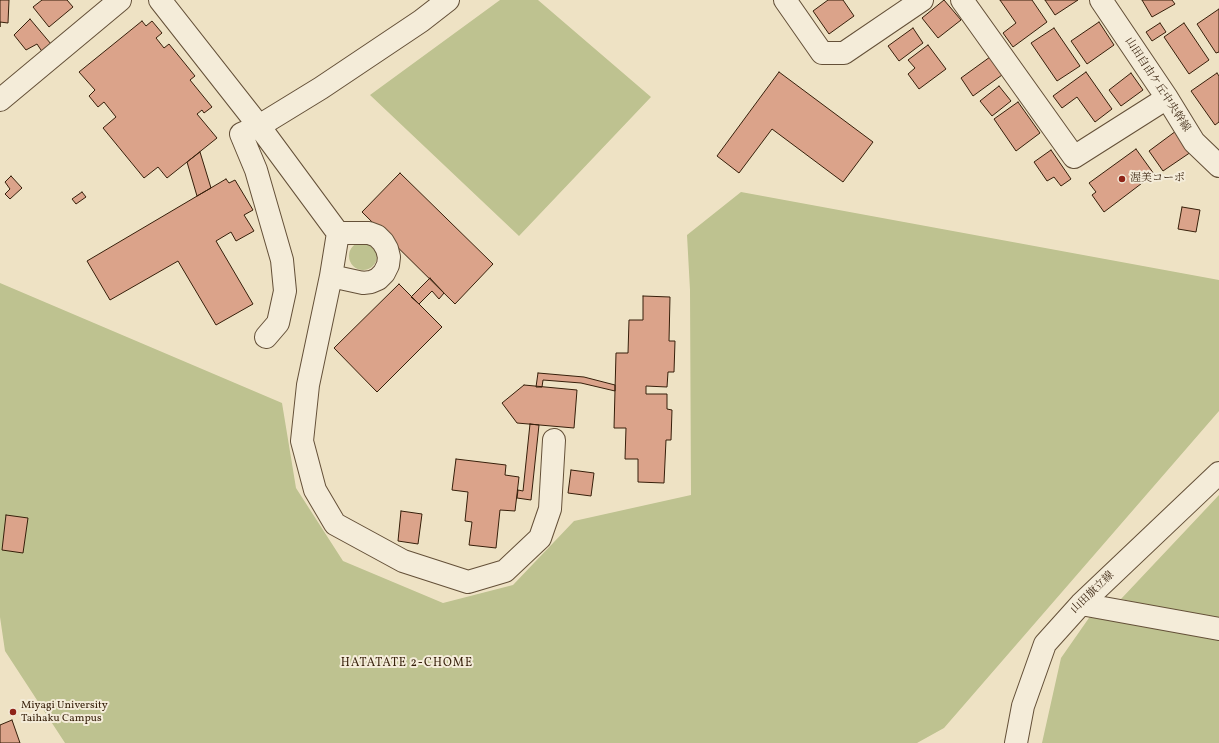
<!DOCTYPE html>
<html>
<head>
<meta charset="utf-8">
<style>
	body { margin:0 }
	canvas { display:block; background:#eee2c4 }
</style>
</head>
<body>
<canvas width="1219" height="743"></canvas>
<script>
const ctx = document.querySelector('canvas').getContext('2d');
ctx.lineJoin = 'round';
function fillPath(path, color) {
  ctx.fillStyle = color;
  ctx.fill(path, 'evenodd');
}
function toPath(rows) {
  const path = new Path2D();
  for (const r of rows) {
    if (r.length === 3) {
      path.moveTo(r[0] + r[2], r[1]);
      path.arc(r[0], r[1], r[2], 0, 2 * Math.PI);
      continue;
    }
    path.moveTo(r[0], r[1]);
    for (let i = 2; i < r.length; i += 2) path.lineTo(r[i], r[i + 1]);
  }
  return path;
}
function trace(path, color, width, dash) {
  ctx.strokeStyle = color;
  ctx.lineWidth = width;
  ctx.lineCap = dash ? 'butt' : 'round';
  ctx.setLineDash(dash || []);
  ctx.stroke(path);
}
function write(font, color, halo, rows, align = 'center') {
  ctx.font = font + ' Vollkorn,"Noto Serif JP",serif';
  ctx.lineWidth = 4;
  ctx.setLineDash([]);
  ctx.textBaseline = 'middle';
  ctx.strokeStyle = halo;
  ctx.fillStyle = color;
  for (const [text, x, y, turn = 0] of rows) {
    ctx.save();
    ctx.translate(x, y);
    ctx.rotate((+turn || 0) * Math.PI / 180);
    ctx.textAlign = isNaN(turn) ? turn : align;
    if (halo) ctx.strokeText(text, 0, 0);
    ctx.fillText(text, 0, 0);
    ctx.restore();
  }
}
fillPath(toPath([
	[500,0,538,0,651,97,519,236,370,95],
	[741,192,1219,280,1219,411,944,728,917,743,65,743,5,651,0,617,0,283,282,403,296,488,343,561,443,603,513,585,574,521,691,495,690,290,687,235],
	[363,256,14],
	[1219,495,1219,621,1121,599],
	[1091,615,1219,640,1219,743,1042,743,1061,658]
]), '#bec290');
const building = toPath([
	[0,0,9,0,8,23,0,22,0,27,0,0],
	[42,0,67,0,73,7,49,27,33,7,42,0],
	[828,0,843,0,854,16,829,34,813,11,828,0],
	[944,0,961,20,938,38,922,18,944,0],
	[1000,0,1032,0,1047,22,1013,47,1003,33,1016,23,1000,0],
	[1045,0,1078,0,1055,15,1045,0],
	[1142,0,1172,0,1175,4,1152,17,1142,0],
	[1219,9,1219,52,1216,53,1197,24,1219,9],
	[30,19,51,44,43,53,37,44,26,50,14,35,30,19],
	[142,21,146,26,152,21,162,33,156,38,164,48,169,44,195,76,190,80,212,107,204,113,202,110,197,114,217,138,167,178,158,167,144,178,103,128,116,117,104,102,98,107,89,96,95,90,79,72,142,21],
	[1099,22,1114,45,1087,64,1071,41,1099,22],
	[1160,23,1166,32,1152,41,1146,32,1160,23],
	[1184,23,1209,60,1189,74,1164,37,1184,23],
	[913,28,923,43,899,61,888,46,913,28],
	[1054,28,1080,66,1057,81,1031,43,1054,28],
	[928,45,946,69,919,89,908,74,915,68,908,60,928,45],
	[990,57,1002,75,973,96,961,78,990,57],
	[779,72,873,142,843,182,772,129,739,173,717,156,779,72],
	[1086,72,1112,109,1095,122,1077,97,1062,108,1053,96,1086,72],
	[1131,73,1143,90,1121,106,1109,90,1131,73],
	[1217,73,1219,76,1219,122,1215,125,1191,91,1217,73],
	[999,86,1011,101,992,116,980,101,999,86],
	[1018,102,1040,133,1016,151,994,119,1018,102],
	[1176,131,1191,152,1163,171,1149,151,1176,131],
	[1136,149,1154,174,1104,212,1092,195,1096,192,1089,183,1136,149],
	[1051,150,1071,179,1061,186,1054,177,1047,181,1034,162,1051,150],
	[200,152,211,188,197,196,187,162,200,152],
	[400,173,493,264,455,304,362,212,400,173],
	[11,176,22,188,10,199,5,194,10,189,5,182,11,176],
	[226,179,229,183,235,180,253,210,244,215,254,231,236,241,231,232,216,241,253,304,216,325,178,261,110,300,87,261,226,179],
	[82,192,86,197,76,204,72,199,82,192],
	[1182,207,1200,210,1196,232,1178,229,1182,207],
	[430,278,444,293,439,299,432,291,419,304,411,297,430,278],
	[399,284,442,327,377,392,334,348,399,284],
	[643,296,670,297,669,341,675,341,674,372,668,372,667,387,646,386,646,394,667,394,667,409,672,410,671,440,666,440,664,483,638,482,638,459,625,459,626,428,614,428,616,353,628,353,629,320,643,320,643,296],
	[538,373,584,377,615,385,615,391,581,383,543,380,542,387,536,387,538,373],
	[524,385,577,390,574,428,517,423,502,403,524,385],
	[530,424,539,425,531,500,517,498,518,490,523,491,530,424],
	[456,459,506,465,505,475,519,477,515,511,500,510,496,548,469,545,472,522,465,521,468,492,452,490,456,459],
	[571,470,594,473,591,496,568,493,571,470],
	[401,511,422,514,418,544,398,541,401,511],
	[6,515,28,518,23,553,2,550,6,515],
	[12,720,20,743,0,743,0,725,12,720]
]);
fillPath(building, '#dba38a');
trace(building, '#361f0a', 1);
const minor = toPath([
	[160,0,259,126,338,233,331,276,308,385,302,441,315,490,335,524,403,561,468,582,505,571,540,538,550,509,554,440],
	[785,0,822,53,844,53,922,0],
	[962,0,1074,157,1167,98],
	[1101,0,1167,98,1194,142,1219,166],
	[0,100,120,0],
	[331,276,363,283,371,282,378,279,384,273,388,265,389,257,387,249,383,242,377,236,369,233,338,233],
	[266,337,278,323,285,291,282,260,256,170,241,134,259,126,321,88,421,21,448,0],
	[1081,604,1219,629],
	[1016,743,1023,706,1045,644,1081,604,1219,473]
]);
trace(minor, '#645038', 24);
trace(minor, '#f4ecd9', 22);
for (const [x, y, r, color] of [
	[1122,179,4,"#8f2418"],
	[13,712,4,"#8f2418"]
]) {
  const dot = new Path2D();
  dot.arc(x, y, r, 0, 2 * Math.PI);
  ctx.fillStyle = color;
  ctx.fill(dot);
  trace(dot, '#f4ecd9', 1.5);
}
write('11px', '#361f0a', '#f4ecd9', [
	["山田自由ケ丘中央幹線",1157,85,57],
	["山田旗立線",1093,593,-44]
]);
write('11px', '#361f0a', '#f4ecd9', [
	["渥美コーポ",1130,179],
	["Miyagi University",21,706],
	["Taihaku Campus",21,719]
], 'left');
ctx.letterSpacing = '1px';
write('12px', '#361f0a', '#f4ecd9', [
	["HATATATE 2-CHOME",407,664]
]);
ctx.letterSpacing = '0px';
</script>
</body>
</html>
